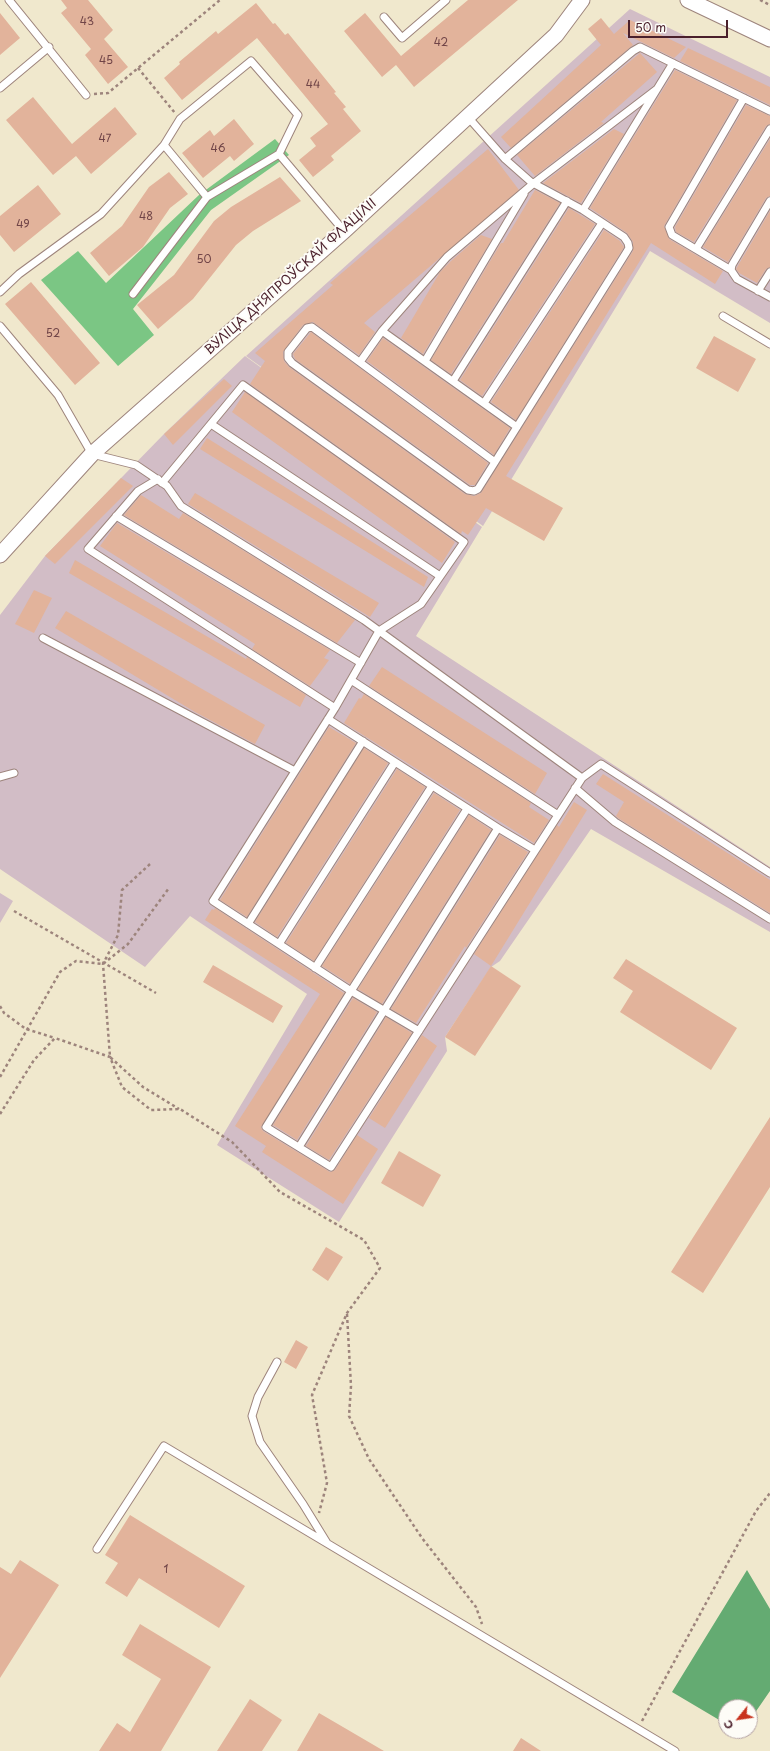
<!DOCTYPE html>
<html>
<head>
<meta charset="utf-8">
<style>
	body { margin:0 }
	#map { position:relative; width:770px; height:1751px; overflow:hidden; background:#f0e8cd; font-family:"Playpen Sans",sans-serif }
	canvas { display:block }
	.north { position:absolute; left:718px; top:1699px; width:40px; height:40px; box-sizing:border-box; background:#fdfcf7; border:1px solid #b5a4a5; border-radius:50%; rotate:240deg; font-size:11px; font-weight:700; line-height:16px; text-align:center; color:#4a1f2b }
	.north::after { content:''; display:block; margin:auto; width:14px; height:18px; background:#c8321e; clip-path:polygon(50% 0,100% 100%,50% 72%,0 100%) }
	.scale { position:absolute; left:628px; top:20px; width:100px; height:18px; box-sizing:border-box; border:2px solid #4a1f2b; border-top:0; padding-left:5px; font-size:12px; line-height:14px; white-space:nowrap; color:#4a1f2b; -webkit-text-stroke:3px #fdfcf7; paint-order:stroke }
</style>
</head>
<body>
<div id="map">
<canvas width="770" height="1751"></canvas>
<div class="north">С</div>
<div class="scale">50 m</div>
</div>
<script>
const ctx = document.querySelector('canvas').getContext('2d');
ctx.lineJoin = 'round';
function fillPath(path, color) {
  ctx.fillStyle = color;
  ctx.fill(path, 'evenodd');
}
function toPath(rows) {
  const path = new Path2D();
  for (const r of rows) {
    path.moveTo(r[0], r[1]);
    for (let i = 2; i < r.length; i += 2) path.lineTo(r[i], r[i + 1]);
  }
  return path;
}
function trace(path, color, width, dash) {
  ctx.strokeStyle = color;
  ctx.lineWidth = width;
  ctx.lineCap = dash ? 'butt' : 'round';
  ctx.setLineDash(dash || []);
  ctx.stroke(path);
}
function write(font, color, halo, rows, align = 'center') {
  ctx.font = font + ' "Playpen Sans",sans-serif';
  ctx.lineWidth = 4;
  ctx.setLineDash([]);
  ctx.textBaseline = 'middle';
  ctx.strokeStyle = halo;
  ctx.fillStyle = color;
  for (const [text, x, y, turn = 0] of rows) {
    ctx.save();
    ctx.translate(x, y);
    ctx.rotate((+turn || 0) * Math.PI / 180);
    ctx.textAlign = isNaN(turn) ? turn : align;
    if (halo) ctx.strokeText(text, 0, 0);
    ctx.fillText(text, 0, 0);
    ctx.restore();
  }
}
fillPath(toPath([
	[630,9,770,77,770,323,650,251,483,526,246,356],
	[245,356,482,527,416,636,770,867,770,932,591,829,500,961,491,967,445,1037,447,1051,339,1222,217,1145,307,994,190,916,145,967,0,869,0,615,45,556,164,434],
	[0,893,13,901,0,923]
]), '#d2bdc6');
fillPath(toPath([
	[275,139,289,155,211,210,133,309,154,335,118,366,41,280,78,251,106,283,199,195]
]), '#7bc684');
fillPath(toPath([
	[747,1570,770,1609,770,1691,750,1720,750,1707,726,1707,726,1724,672,1692]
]), '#64ab72');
fillPath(toPath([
	[61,0,88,0,113,30,104,39,128,67,108,84,85,55,91,49,61,13,67,8],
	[468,0,518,0,414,87,396,65,382,77,344,31,365,13,401,56],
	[256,3,273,24,275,23,285,35,288,33,336,92,334,93,346,107,343,109,361,131,331,156,334,160,313,177,299,160,316,146,310,138,328,124,257,38,182,100,164,78,180,64,179,62,216,31,218,34],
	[0,13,20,38,0,55],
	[601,18,614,34,630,20,686,47,674,58,623,33,633,45,511,148,501,137,601,45,588,29],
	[688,48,770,87,770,105,680,61],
	[640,53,657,72,601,122,604,123,535,176,517,155],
	[675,70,737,100,664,226,669,239,723,271,715,284,651,243,506,476,563,508,544,541,486,508,468,535,462,531,461,534,250,384,265,361,255,353,333,285,330,283,488,149,519,190,364,323,375,332,359,355,313,322,303,325,283,352,284,361,289,367,465,494,474,496,481,493,633,251,633,242,627,233,590,208],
	[33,97,72,144,115,107,137,134,91,174,76,156,53,175,6,120],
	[746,105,770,116,770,124,766,126,694,242,676,232,675,227],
	[234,119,254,144,234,161,230,156,203,178,182,153,210,130,214,136],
	[614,129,624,134,581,203,543,183],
	[770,139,770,196,766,198,728,262,703,247],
	[169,172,188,194,170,208,143,247,109,276,90,253,122,226,149,187],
	[280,177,301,201,253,231,236,245,193,299,158,329,137,305,174,275,214,221,231,207],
	[38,185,61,214,14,252,0,235,0,216],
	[535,190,560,203,451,374,431,360,501,243,503,243],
	[569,208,595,224,482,396,460,380],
	[770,211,770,267,766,269,757,283,739,273,736,269],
	[604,230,620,241,624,247,516,420,491,402],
	[481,235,492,239,423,354,401,338,440,272,451,261],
	[31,282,100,363,75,385,5,304],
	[311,332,488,463,475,485,470,485,295,359,293,354],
	[714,336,756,359,738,392,696,368],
	[383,338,510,428,494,455,367,361],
	[224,379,232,386,173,445,164,434],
	[245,392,455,542,442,563,232,412],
	[207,438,428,577,424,587,200,449],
	[121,478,133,486,55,564,45,556],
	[195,493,379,603,370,617,188,504],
	[141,495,179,519,183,513,355,620,337,643,124,515],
	[117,523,330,650,324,658,329,660,310,686,252,649,255,644,100,546],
	[75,560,246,659,247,657,306,695,300,707,69,573],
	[34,590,52,598,34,633,15,624],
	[66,611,265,725,255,744,195,712,55,628],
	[382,667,547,773,535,794,369,686],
	[364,694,531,803,529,807,549,820,534,843,344,723,359,698,361,699],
	[329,727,356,743,247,917,220,900],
	[364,748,388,763,277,937,255,922],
	[397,769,425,787,314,961,286,943],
	[603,774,770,880,770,913,618,818,616,816,624,802,596,784],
	[434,793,460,810,350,984,322,966],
	[574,802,587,810,491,966,474,954,557,825,559,827],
	[469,815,491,830,382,1004,358,989],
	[500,835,528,852,466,948,465,946,416,1023,391,1009],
	[215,908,344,993,261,1127,263,1131,330,1172,335,1170,357,1135,378,1149,343,1204,262,1152,266,1146,235,1126,320,994,205,920,212,909,214,910],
	[626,959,737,1028,711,1070,620,1012,633,991,613,978],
	[213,965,283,1006,273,1023,203,982],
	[491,966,521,986,475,1056,445,1037],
	[353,998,377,1012,297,1140,273,1125],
	[386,1017,412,1033,329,1160,306,1146],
	[422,1035,437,1046,385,1128,369,1118],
	[770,1117,770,1187,703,1293,671,1272],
	[399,1151,441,1175,423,1207,381,1183],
	[326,1247,343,1257,328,1281,312,1270],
	[296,1340,308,1347,296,1369,284,1362],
	[130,1515,245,1586,219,1628,139,1578,127,1597,105,1583,118,1563,105,1555],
	[20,1560,59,1585,0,1678,0,1567,11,1574],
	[140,1624,211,1667,161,1751,99,1751,117,1723,130,1732,161,1679,122,1655],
	[250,1699,282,1720,262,1751,217,1751],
	[319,1713,343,1727,384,1751,297,1751],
	[521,1738,541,1751,513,1751]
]), '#e2b39b');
const service = toPath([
	[9,0,86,95],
	[384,17,402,38,446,0],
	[0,88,49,47],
	[468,117,505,159,531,182,583,210,624,237,628,243,629,248,626,253,495,462,478,489,474,491,468,490,292,363,288,358,288,352,307,328,312,327,495,462],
	[164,145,207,197],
	[505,159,633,51,640,47,770,111],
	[770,201,732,265,731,270,737,279,770,297],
	[583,210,673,63],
	[696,249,770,129],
	[731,270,672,235,669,227,744,98],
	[758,291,770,272],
	[0,292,19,274,101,214,164,145,180,119,251,61,298,115,279,154],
	[133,294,207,197,279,154,344,231],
	[723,316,770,344],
	[0,326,58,395,92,454,136,465,167,486,181,506,364,620,582,778,331,1167,266,1127,351,991,213,901,335,708,88,549,138,491,158,479],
	[382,331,517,427],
	[425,361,524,194],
	[360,362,382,331,447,257,534,183,657,89],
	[453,381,567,201],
	[484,403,602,223],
	[211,424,440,576],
	[162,483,243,385,464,542,421,604,379,631,335,708],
	[116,516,361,663],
	[43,638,295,771],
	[351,680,558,815],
	[328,719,498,828],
	[0,777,14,773],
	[582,778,601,764,770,873],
	[575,788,615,822,770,919],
	[248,924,363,741],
	[279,944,395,762],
	[315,968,432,786],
	[419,1031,351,991,467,809],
	[299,1147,498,828,535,850],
	[277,1362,258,1397,252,1416,260,1442,303,1504,327,1543],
	[97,1549,164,1446,675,1751]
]);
const minor = toPath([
	[688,0,770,39],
	[0,555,92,454,344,231,556,35,582,0]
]);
trace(service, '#9d847c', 9);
trace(minor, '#9d847c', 17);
trace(toPath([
	[760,0,770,5],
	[138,68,175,113],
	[94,94,108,93,220,0],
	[150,864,122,890,118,935,103,964,110,1057,143,1087,179,1109],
	[14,911,156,993],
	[0,1006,4,1013,26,1029,55,1038],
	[0,1077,60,972,76,961,103,964,128,944,169,888],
	[0,1114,34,1060,55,1038,110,1057,122,1087,151,1110,180,1109,232,1142,280,1192,364,1240,380,1268,347,1313,312,1395,327,1483,319,1513],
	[347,1314,351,1386,349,1416,369,1459,422,1538,476,1607,482,1624],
	[642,1721,756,1511,770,1493]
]), '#9d847c', 2.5, [3, 3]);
trace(service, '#fff', 7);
trace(minor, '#fff', 15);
write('11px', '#704447', null, [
	["43",87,22],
	["42",441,43],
	["45",106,61],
	["44",313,85],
	["47",105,139],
	["46",218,149],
	["48",146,217],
	["49",23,225],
	["50",204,260],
	["52",53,334],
	["1",166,1570]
]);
write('13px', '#4a1f2b', '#fdfcf7', [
	["ВУЛІЦА ДНЯПРОЎСКАЙ ФЛАЦІЛІІ",291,277,-42]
]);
</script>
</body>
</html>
